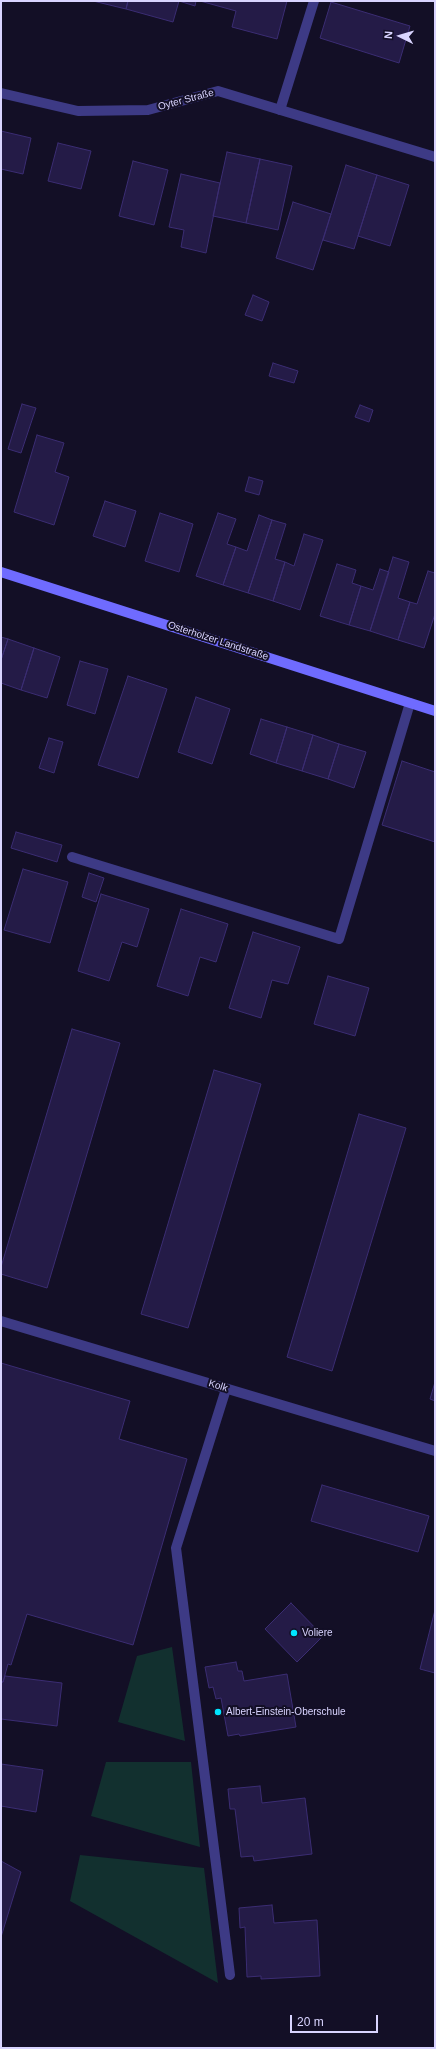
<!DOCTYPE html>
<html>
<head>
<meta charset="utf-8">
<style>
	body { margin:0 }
	#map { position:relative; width:436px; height:2049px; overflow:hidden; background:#130f26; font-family:Helvetica,sans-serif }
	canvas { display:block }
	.frame { position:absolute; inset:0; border:2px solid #d9d4ff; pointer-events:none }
	.north { position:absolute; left:380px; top:16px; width:40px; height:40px; -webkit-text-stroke:3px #130f26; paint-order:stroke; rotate:275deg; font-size:11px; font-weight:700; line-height:16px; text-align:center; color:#d9d4ff }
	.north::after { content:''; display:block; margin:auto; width:14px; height:18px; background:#d9d4ff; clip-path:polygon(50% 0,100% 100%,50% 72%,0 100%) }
	.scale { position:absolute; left:290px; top:2015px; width:88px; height:18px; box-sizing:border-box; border:2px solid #d9d4ff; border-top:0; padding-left:5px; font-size:12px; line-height:14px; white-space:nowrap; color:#d9d4ff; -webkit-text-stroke:3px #130f26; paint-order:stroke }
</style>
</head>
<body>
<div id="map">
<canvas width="436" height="2049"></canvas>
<div class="frame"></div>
<div class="north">N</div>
<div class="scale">20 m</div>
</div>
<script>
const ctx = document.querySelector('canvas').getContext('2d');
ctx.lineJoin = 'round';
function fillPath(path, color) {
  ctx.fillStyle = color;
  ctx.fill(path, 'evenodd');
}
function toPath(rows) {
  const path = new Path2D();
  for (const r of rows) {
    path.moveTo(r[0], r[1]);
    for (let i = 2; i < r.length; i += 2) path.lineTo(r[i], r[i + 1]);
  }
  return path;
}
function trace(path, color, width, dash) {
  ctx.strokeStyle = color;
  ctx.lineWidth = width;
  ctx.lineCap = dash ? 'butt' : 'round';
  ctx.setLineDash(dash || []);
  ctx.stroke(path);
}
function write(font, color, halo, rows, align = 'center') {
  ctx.font = font + ' Helvetica,sans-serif';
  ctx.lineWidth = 4;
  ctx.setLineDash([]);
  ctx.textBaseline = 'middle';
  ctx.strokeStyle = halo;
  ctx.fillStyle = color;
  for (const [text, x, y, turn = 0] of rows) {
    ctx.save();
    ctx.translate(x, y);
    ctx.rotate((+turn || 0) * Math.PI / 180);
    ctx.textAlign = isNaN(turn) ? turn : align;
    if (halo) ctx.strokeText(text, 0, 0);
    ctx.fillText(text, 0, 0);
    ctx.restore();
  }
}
fillPath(toPath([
	[172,1647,185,1741,118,1722,137,1656],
	[106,1762,191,1762,200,1847,91,1816],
	[80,1855,204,1868,218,1983,70,1901]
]), '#12302f');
const building = toPath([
	[93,1,128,1,126,9,93,1],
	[128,1,179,1,173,22,126,9,128,1],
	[179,1,196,1,195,6,179,1],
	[200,1,287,1,277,39,232,27,236,11,200,1],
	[331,2,410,26,399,63,320,38,331,2],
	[1,131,31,138,23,174,1,169,1,131],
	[58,143,91,151,81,189,48,181,58,143],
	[227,152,260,159,246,223,213,216,227,152],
	[260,159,292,166,278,230,246,223,260,159],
	[133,161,168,170,154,225,119,216,133,161],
	[346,165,377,175,354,249,323,240,346,165],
	[181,174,220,183,206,253,181,247,184,230,169,227,181,174],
	[377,175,409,185,390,246,358,236,377,175],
	[293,202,331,214,313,270,276,258,293,202],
	[253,295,269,302,262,321,245,315,253,295],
	[273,363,298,371,294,383,269,376,273,363],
	[22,404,36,408,21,453,8,449,22,404],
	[360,405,373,410,369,422,355,417,360,405],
	[37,435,64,443,55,472,69,477,54,525,14,512,37,435],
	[249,477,263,481,259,495,245,491,249,477],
	[105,501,136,511,125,547,93,536,105,501],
	[160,513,193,524,179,572,145,561,160,513],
	[218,513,236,519,227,544,236,547,223,585,196,576,218,513],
	[259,515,272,520,248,593,223,585,236,547,247,551,259,515],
	[272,520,286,524,275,559,285,562,273,601,248,593,272,520],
	[304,534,323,540,300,610,273,601,285,562,294,566,304,534],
	[393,557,409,562,398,598,410,602,398,640,370,631,393,557],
	[337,564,356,570,352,583,361,586,349,625,320,616,337,564],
	[380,569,389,572,370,631,349,625,361,586,373,590,380,569],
	[428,571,435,573,435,614,424,648,398,640,410,602,417,604,428,571],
	[1,637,8,639,1,660,1,637],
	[8,639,34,648,21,690,1,683,1,660,8,639],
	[34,648,60,657,47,698,21,690,34,648],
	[80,661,108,669,95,714,67,705,80,661],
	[128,676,167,689,138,778,98,765,128,676],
	[196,697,230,709,212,764,178,752,196,697],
	[261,719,287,727,276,763,250,754,261,719],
	[287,727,313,735,302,771,276,763,287,727],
	[313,735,339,744,328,779,302,771,313,735],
	[49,738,63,742,54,773,39,768,49,738],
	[339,744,366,752,354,788,328,779,339,744],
	[402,761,435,772,435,842,382,825,402,761],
	[16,832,62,845,57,862,11,848,16,832],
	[23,869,68,882,50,943,4,930,23,869],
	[89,873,104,878,96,902,82,897,89,873],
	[101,894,149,909,137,947,122,942,109,981,78,971,101,894],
	[181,909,228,924,216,962,200,957,188,996,157,986,181,909],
	[253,932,300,947,288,984,272,980,261,1018,229,1008,253,932],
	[328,976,369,988,355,1036,314,1024,328,976],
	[72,1029,120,1043,47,1288,1,1274,1,1267,72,1029],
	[214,1070,261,1084,188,1328,141,1314,214,1070],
	[359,1114,406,1128,332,1371,287,1357,359,1114],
	[1,1363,130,1401,119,1439,187,1459,133,1645,27,1614,11,1665,8,1664,3,1682,1,1682,1,1363],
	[435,1382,435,1401,430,1399,435,1382],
	[322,1485,429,1516,418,1552,311,1521,322,1485],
	[291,1603,323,1636,297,1662,265,1629,291,1603],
	[435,1610,435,1673,420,1669,435,1610],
	[236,1662,238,1671,242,1671,244,1681,287,1674,296,1727,240,1736,239,1734,228,1736,221,1698,216,1699,213,1687,209,1688,205,1667,236,1662],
	[5,1676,62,1683,57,1726,1,1719,1,1682,3,1682,5,1676],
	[1,1764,43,1770,36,1812,1,1806,1,1764],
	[260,1786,262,1803,305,1798,312,1854,254,1861,253,1856,241,1857,235,1809,230,1809,228,1789,260,1786],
	[1,1861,21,1872,1,1937,1,1861],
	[272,1905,274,1923,317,1920,320,1976,261,1979,261,1976,247,1977,245,1927,240,1928,239,1908,272,1905]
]);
fillPath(building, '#241b47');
trace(building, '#3b2d73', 1);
trace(toPath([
	[280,110,314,1],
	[72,857,339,939,410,703],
	[226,1389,176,1548,230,1975]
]), '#3d3a85', 10);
trace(toPath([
	[1,93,78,111,148,110,218,91,435,157],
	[1,1321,435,1451]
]), '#3d3a85', 10);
trace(toPath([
	[1,572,435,711]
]), '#6f6bff', 10);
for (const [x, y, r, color] of [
	[294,1633,4,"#00e5ff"],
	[218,1712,4,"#00e5ff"]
]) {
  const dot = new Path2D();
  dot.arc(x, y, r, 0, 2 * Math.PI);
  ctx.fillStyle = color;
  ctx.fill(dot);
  trace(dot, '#130f26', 1.5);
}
write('10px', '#d9d4ff', '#130f26', [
	["Oyter Straße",186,100,-15],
	["Osterholzer Landstraße",218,641,18],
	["Kolk",218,1386,17]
]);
write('10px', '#d9d4ff', '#130f26', [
	["Voliere",302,1633],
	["Albert-Einstein-Oberschule",226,1712]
], 'left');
</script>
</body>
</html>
